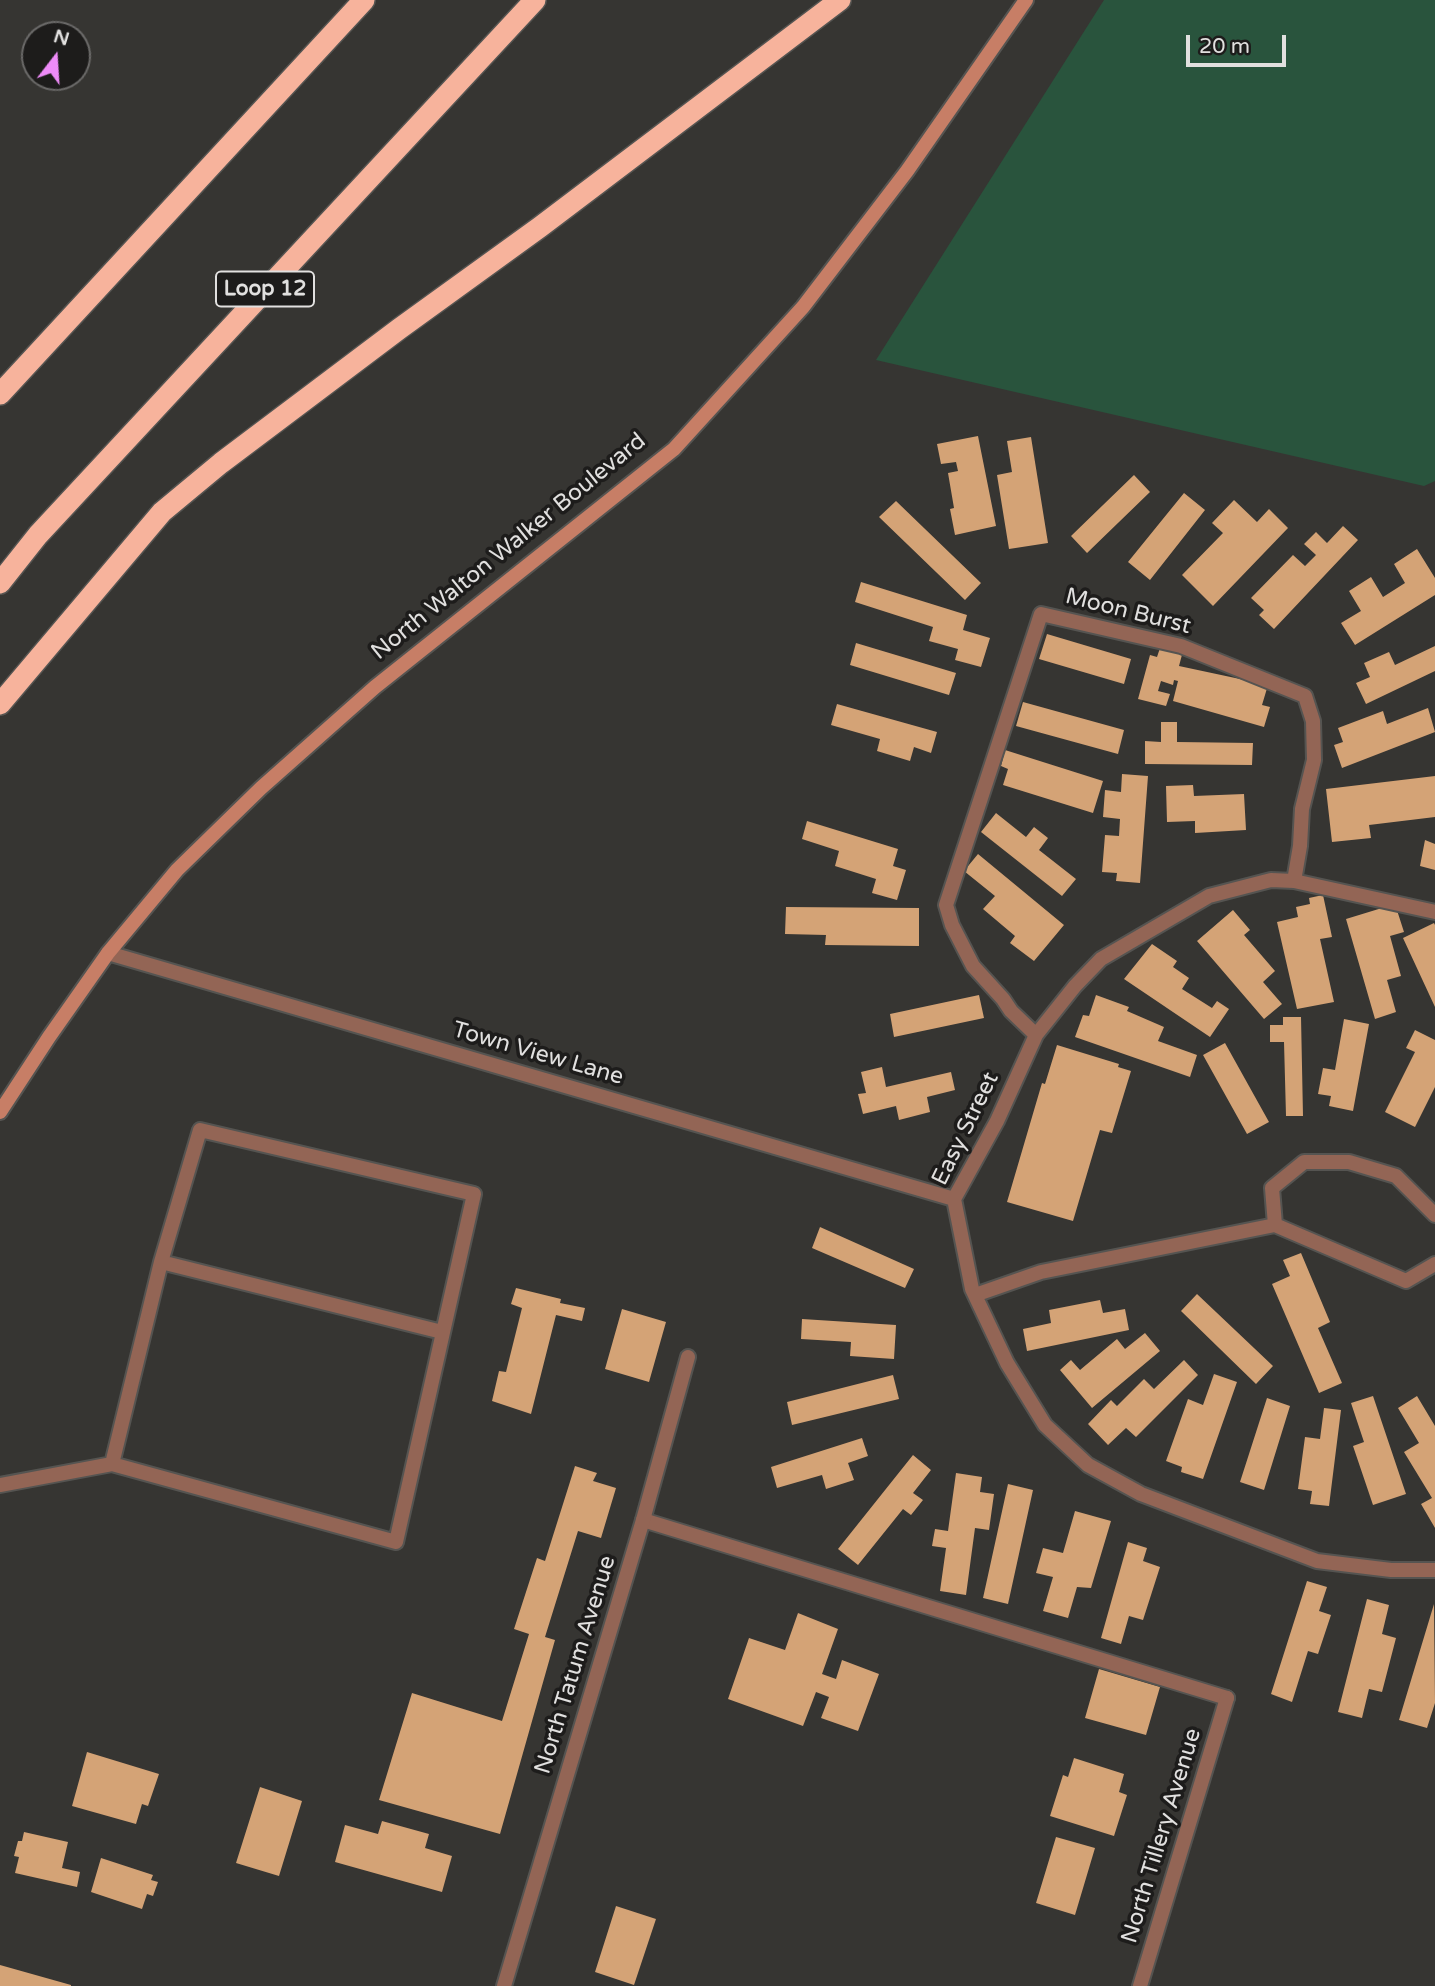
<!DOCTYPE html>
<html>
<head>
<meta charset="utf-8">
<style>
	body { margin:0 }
	#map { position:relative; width:1435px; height:1986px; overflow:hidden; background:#363532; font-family:"Varela Round",sans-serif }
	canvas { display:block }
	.north { position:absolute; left:21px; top:21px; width:70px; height:70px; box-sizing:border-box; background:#1d1c1b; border:2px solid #6b6a69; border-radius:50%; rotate:17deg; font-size:19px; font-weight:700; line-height:28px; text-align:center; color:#e1e0df }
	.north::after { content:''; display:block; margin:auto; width:24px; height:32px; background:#ee8bf8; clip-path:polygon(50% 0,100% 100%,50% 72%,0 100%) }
	.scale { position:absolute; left:1186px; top:35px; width:100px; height:32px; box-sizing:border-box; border:4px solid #e1e0df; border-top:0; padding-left:9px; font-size:21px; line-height:24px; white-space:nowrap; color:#e1e0df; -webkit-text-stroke:5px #1d1c1b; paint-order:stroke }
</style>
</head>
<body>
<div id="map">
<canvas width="1435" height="1986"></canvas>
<div class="north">N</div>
<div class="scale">20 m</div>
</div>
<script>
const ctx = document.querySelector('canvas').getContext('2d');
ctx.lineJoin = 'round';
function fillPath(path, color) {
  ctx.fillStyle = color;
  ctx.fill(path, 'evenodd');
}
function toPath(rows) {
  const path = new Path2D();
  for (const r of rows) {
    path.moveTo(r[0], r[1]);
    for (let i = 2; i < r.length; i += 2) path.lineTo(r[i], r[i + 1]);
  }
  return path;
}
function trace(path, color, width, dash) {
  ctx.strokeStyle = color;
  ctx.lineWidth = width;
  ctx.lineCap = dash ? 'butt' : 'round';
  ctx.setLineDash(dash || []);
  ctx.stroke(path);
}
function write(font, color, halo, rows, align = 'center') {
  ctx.font = font + ' "Varela Round",sans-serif';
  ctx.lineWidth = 7;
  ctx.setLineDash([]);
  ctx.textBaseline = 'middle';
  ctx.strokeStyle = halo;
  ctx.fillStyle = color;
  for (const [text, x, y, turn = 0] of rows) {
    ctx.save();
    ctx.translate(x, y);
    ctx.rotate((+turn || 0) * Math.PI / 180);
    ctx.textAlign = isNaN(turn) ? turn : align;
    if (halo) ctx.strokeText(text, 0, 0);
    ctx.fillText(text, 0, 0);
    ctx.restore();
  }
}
fillPath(toPath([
	[1104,0,1435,0,1435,481,1424,486,876,360]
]), '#29543d');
fillPath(toPath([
	[978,436,996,526,955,535,950,509,954,508,948,473,958,471,956,462,941,464,937,444],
	[1031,437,1048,543,1009,549,997,475,1012,472,1007,441],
	[1134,475,1150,492,1087,553,1071,536],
	[1184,493,1205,510,1150,580,1128,562],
	[1234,500,1257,522,1269,509,1288,528,1213,606,1182,575,1223,533,1212,523],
	[896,501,981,583,965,600,879,517],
	[1343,526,1358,540,1274,629,1259,615,1264,610,1251,598,1293,555,1305,566,1316,555,1304,544,1316,532,1327,543],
	[1417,549,1435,578,1435,595,1355,645,1341,623,1361,611,1349,591,1371,577,1383,597,1405,583,1394,564],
	[861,582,967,615,963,630,990,638,981,667,955,660,958,649,929,641,933,627,855,602],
	[1047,634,1131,659,1124,684,1039,659],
	[856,643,956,673,949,695,850,665],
	[1161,645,1183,651,1179,666,1268,685,1262,705,1270,707,1264,727,1173,701,1178,681,1174,680,1173,685,1161,681,1158,691,1170,694,1166,706,1138,699,1150,655,1157,657],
	[1435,646,1435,671,1366,704,1356,683,1370,677,1364,663,1389,652,1395,665],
	[1023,702,1124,730,1118,754,1016,726],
	[837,704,937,732,931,753,914,747,910,761,877,751,880,739,831,725],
	[1428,708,1435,732,1342,768,1334,745,1343,742,1338,728,1383,711,1387,724],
	[1161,722,1177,722,1177,742,1253,743,1252,765,1145,764,1145,741,1161,742],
	[1005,750,1103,781,1093,813,1003,785,1008,769,1001,766],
	[1122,774,1148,776,1140,883,1116,881,1117,873,1102,872,1105,835,1119,836,1120,819,1103,817,1105,790,1121,792],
	[1435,776,1435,817,1369,825,1371,838,1332,842,1326,789],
	[1193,785,1194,796,1244,794,1246,830,1195,833,1195,821,1167,822,1166,786],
	[996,813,1026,837,1034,827,1048,838,1039,850,1076,879,1062,896,981,832],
	[807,821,898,849,893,866,906,870,897,900,872,893,876,879,835,866,839,851,802,839],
	[1425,840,1435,844,1435,870,1420,866],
	[978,854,1064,925,1034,961,1010,943,1015,936,983,909,995,896,964,871],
	[1323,895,1332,937,1320,939,1334,1002,1297,1009,1277,922,1298,917,1296,907,1310,904,1309,898],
	[1395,904,1404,932,1390,936,1401,976,1387,980,1396,1012,1375,1019,1346,919],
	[786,907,919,908,919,946,825,945,826,935,785,934],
	[1233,910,1250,930,1244,935,1275,971,1263,982,1282,1004,1264,1019,1197,941],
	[1434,923,1435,925,1435,1007,1403,938],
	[1152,944,1177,961,1173,967,1189,978,1182,989,1212,1008,1217,1001,1229,1009,1210,1037,1124,979],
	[979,995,984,1018,894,1037,890,1014],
	[1096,995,1129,1007,1127,1011,1164,1027,1158,1041,1197,1055,1190,1077,1075,1037,1083,1015,1089,1016],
	[1283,1017,1301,1017,1303,1116,1286,1116,1284,1042,1270,1042,1270,1025,1283,1025],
	[1344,1019,1369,1024,1353,1111,1329,1106,1331,1096,1318,1094,1323,1068,1335,1070],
	[1415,1030,1435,1040,1435,1087,1415,1127,1385,1112,1415,1052,1406,1048],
	[1225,1043,1269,1122,1247,1134,1203,1055],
	[1057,1045,1119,1064,1118,1067,1131,1071,1112,1133,1100,1130,1073,1221,1007,1202,1042,1083,1045,1084],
	[882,1067,886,1087,951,1072,955,1090,927,1097,930,1112,899,1120,896,1106,863,1114,858,1094,866,1093,861,1072],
	[820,1227,914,1269,905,1288,812,1248],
	[1301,1253,1330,1322,1318,1328,1342,1383,1319,1393,1272,1284,1290,1276,1283,1260],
	[516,1288,561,1299,560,1303,585,1308,582,1321,556,1315,531,1414,492,1401,499,1371,506,1372,522,1308,511,1304],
	[1197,1294,1273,1366,1256,1384,1181,1311],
	[1100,1300,1103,1313,1125,1309,1129,1330,1027,1351,1023,1329,1051,1323,1049,1310],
	[622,1309,666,1322,649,1382,605,1369],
	[802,1319,896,1325,894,1359,850,1356,851,1342,801,1339],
	[1145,1333,1160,1351,1092,1408,1060,1370,1071,1360,1080,1370,1117,1339,1125,1349],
	[1184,1360,1198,1375,1136,1437,1126,1428,1108,1445,1088,1424,1111,1400,1117,1406,1144,1379,1154,1389],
	[1214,1374,1237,1382,1203,1479,1181,1472,1182,1467,1166,1461,1188,1399,1203,1405],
	[893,1375,899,1399,792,1425,787,1402],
	[1373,1396,1406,1494,1373,1505,1353,1446,1364,1442,1351,1403],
	[1417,1396,1435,1426,1435,1528,1421,1504,1432,1498,1404,1452,1419,1443,1398,1408],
	[1267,1398,1290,1406,1264,1490,1240,1482],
	[1324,1408,1341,1410,1329,1506,1310,1504,1312,1491,1298,1489,1305,1437,1320,1439],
	[862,1438,868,1456,848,1463,854,1480,826,1489,822,1475,777,1488,771,1467],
	[913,1455,931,1470,913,1493,923,1500,911,1515,903,1509,858,1565,838,1549],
	[575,1466,597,1473,593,1481,616,1488,601,1538,578,1531,545,1637,555,1640,500,1834,379,1800,412,1693,502,1721,529,1634,514,1629,537,1558,545,1561],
	[956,1473,982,1477,980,1492,994,1494,989,1530,975,1528,966,1595,940,1591,946,1548,932,1546,935,1529,948,1531],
	[1008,1484,1033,1490,1008,1604,983,1598],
	[1075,1511,1111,1521,1091,1588,1077,1587,1068,1618,1043,1611,1053,1577,1036,1573,1043,1548,1063,1553],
	[1128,1542,1147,1548,1143,1561,1160,1567,1143,1620,1129,1616,1121,1644,1101,1638],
	[1307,1581,1327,1587,1319,1611,1331,1615,1318,1654,1308,1651,1292,1702,1271,1694],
	[1367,1599,1389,1605,1382,1634,1396,1638,1382,1692,1369,1689,1362,1718,1338,1712],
	[1434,1604,1435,1703,1427,1728,1399,1720],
	[798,1613,838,1629,822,1674,836,1679,842,1660,879,1674,858,1731,821,1718,829,1697,816,1692,803,1726,728,1699,749,1638,785,1650],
	[1099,1669,1160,1687,1146,1735,1085,1718],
	[87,1752,159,1774,148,1806,142,1804,136,1824,72,1806],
	[1074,1758,1124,1774,1119,1792,1127,1795,1114,1836,1050,1816,1063,1775,1068,1777],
	[260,1787,302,1801,279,1876,236,1863],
	[382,1821,429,1834,425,1848,452,1856,442,1892,335,1862,345,1825,378,1834],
	[24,1832,68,1842,62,1868,80,1872,77,1887,15,1873,19,1857,14,1856,18,1841,22,1841],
	[1056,1837,1095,1848,1075,1915,1036,1903],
	[101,1858,153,1875,151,1880,158,1882,153,1896,147,1894,142,1909,91,1892],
	[616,1906,656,1919,634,1985,595,1972],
	[0,1965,71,1985,71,1986,0,1986]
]), '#d4a376');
const service = toPath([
	[161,1262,442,1332],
	[0,1485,112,1464,396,1542,474,1194,200,1130,161,1262,112,1464],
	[643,1520,1227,1698]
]);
const minor = toPath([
	[1435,912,1294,881,1271,880,1209,896,1101,959,1075,986,1036,1035,997,1121,954,1199,972,1289,1007,1363,1045,1425,1088,1465,1141,1494,1317,1561,1391,1570,1435,1570],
	[108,953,954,1199],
	[1036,1035,1011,1011,1003,999,973,966,952,925,946,905,1041,614,1181,646,1305,696,1313,721,1314,760,1302,809,1300,846,1294,881],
	[1275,1225,1272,1188,1304,1162,1349,1162,1396,1176,1435,1215],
	[975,1295,1041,1272,1275,1225,1406,1281,1435,1264],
	[504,1986,643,1520,688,1357],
	[1140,1986,1227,1698]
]);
const secondary = toPath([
	[0,1112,49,1037,108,953,177,870,261,788,375,687,674,449,803,307,907,171,1026,0]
]);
const motorway = toPath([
	[0,394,364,0],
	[0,583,38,535,535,0],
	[0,704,162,512,221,463,399,329,540,227,840,0]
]);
trace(service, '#555451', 18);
trace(minor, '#555451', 18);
trace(secondary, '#555451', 18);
trace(motorway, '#555451', 24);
trace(service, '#936555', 14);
trace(minor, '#936555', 14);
trace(secondary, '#c77e66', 14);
trace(motorway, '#f7b39c', 21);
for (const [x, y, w] of [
	[265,289,98]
]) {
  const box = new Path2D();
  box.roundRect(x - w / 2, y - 17.5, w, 35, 5);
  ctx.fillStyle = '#1d1c1b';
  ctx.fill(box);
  trace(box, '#e1e0df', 2);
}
write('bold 21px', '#e1e0df', null, [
	["Loop 12",265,289]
]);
write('23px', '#e1e0df', '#1d1c1b', [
	["North Walton Walker Boulevard",509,547,-39],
	["Moon Burst",1128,612,14],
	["Town View Lane",538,1054,16],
	["Easy Street",966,1129,-64],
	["North Tatum Avenue",576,1665,-73],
	["North Tillery Avenue",1162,1836,-73]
]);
</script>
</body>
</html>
